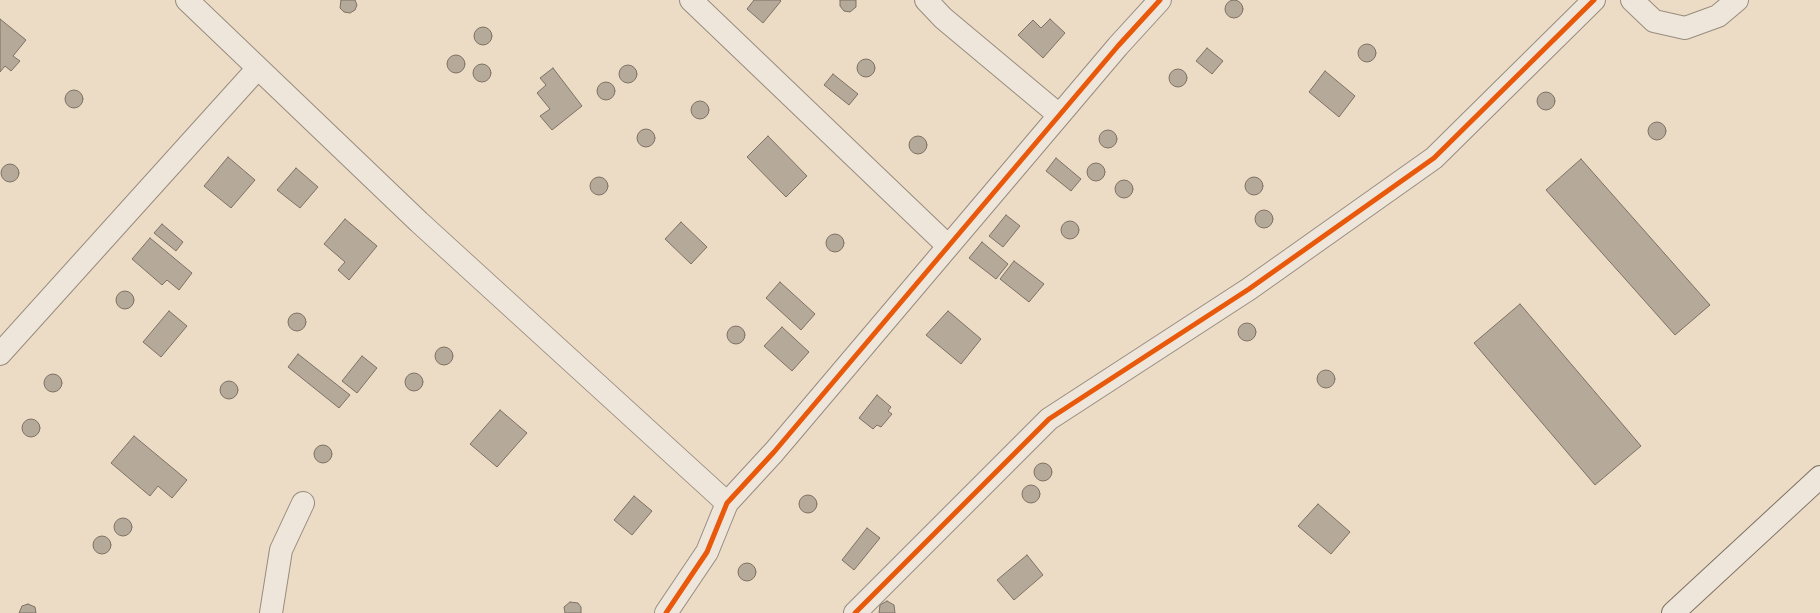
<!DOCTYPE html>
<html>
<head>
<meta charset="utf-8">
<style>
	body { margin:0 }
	canvas { display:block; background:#eddcc5 }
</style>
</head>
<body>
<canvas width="1820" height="613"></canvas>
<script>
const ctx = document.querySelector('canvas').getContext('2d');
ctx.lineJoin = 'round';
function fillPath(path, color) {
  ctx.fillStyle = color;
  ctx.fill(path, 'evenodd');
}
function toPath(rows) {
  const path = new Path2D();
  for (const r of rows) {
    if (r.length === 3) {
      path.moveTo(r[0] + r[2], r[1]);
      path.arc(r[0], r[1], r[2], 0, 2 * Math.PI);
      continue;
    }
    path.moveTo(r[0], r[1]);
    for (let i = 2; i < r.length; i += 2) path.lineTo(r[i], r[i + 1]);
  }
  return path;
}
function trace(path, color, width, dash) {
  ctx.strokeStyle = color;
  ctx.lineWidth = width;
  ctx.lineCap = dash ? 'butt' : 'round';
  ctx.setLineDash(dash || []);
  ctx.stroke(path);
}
const building = toPath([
	[341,0,355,0,357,5,355,10,350,13,344,12,340,8,341,0],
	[754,0,780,0,781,1,763,23,747,9,754,0],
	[840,0,856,0,856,7,850,12,844,11,840,6,840,0],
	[1234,9,9],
	[0,19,26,40,13,56,20,61,11,71,5,66,0,72,0,19],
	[1050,19,1065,33,1043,58,1018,35,1033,20,1041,28,1050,19],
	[483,36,9],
	[1367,53,9],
	[1207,48,1223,61,1212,74,1196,61,1207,48],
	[456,64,9],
	[866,68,9],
	[482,73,9],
	[628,74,9],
	[553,68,582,106,552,130,540,116,550,109,537,93,546,85,540,78,553,68],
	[1178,78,9],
	[1325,71,1355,96,1339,117,1309,92,1325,71],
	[833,74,858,94,849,105,824,85,833,74],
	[606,91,9],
	[74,99,9],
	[1546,101,9],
	[700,110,9],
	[1657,131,9],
	[646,138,9],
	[1108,139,9],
	[768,136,807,176,786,197,747,157,768,136],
	[918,145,9],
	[228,157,255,180,231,208,204,186,228,157],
	[1056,158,1081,179,1071,191,1046,171,1056,158],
	[1581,159,1710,305,1675,335,1546,190,1581,159],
	[1096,172,9],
	[10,173,9],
	[296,168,318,187,300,208,277,190,296,168],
	[599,186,9],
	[1254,186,9],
	[1124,189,9],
	[1264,219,9],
	[1006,215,1020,226,1003,247,989,236,1006,215],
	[345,219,377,246,349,280,338,270,345,262,324,244,345,219],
	[1070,230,9],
	[681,222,707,247,691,264,665,239,681,222],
	[162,224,183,242,176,251,154,233,162,224],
	[835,243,9],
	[150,238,192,273,179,290,167,280,162,285,132,259,150,238],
	[982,242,1008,264,996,279,969,258,982,242],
	[1014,261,1044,284,1029,302,1000,279,1014,261],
	[780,282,815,314,801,330,766,298,780,282],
	[125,300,9],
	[1520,304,1641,446,1595,485,1474,343,1520,304],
	[169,311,187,326,161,357,143,342,169,311],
	[948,311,981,339,961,364,926,335,948,311],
	[297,322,9],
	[1247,332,9],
	[736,335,9],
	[782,327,809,352,792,371,764,346,782,327],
	[444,356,9],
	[298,354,350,395,339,408,288,367,298,354],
	[362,356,377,368,357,393,342,381,362,356],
	[1326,379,9],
	[414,382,9],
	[53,383,9],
	[229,390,9],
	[877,395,891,407,888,411,892,414,881,427,877,425,873,429,859,418,877,395],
	[500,410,527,433,497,467,470,444,500,410],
	[31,428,9],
	[134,436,187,480,172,498,158,486,150,496,111,463,134,436],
	[323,454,9],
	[1043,472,9],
	[1031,494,9],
	[808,504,9],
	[634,496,652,511,632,535,614,520,634,496],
	[1318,504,1350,532,1331,554,1298,526,1318,504],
	[123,527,9],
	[867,528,880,538,854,570,842,560,867,528],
	[102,545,9],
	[1027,555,1043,575,1014,600,997,580,1027,555],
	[747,572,9],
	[887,601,894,605,895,613,879,613,880,605,887,601],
	[570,602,578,603,581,607,581,613,565,613,564,607,570,602],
	[28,604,35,607,36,613,19,613,22,606,28,604]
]);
fillPath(building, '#b5a999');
trace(building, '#7d7164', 1);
const minor = toPath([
	[187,0,419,222,727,503],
	[691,0,947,245],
	[926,0,943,18,1059,115],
	[1632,0,1654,21,1685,28,1718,16,1737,0],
	[0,354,258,68],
	[271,613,281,550,303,503],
	[666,613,707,552,727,503,774,452,1118,46,1160,0],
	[855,613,1049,419,1249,289,1434,158,1594,0]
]);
const secondary = toPath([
	[1673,613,1820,477]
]);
trace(minor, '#988c7e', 24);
trace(secondary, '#7d7164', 24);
trace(minor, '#eee6da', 22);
trace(secondary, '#eee6da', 22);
trace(toPath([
	[666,613,707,552,727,503,774,452,1118,46,1160,0],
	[855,613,1049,419,1249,289,1434,158,1594,0]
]), '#e8590c', 5);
</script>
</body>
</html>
